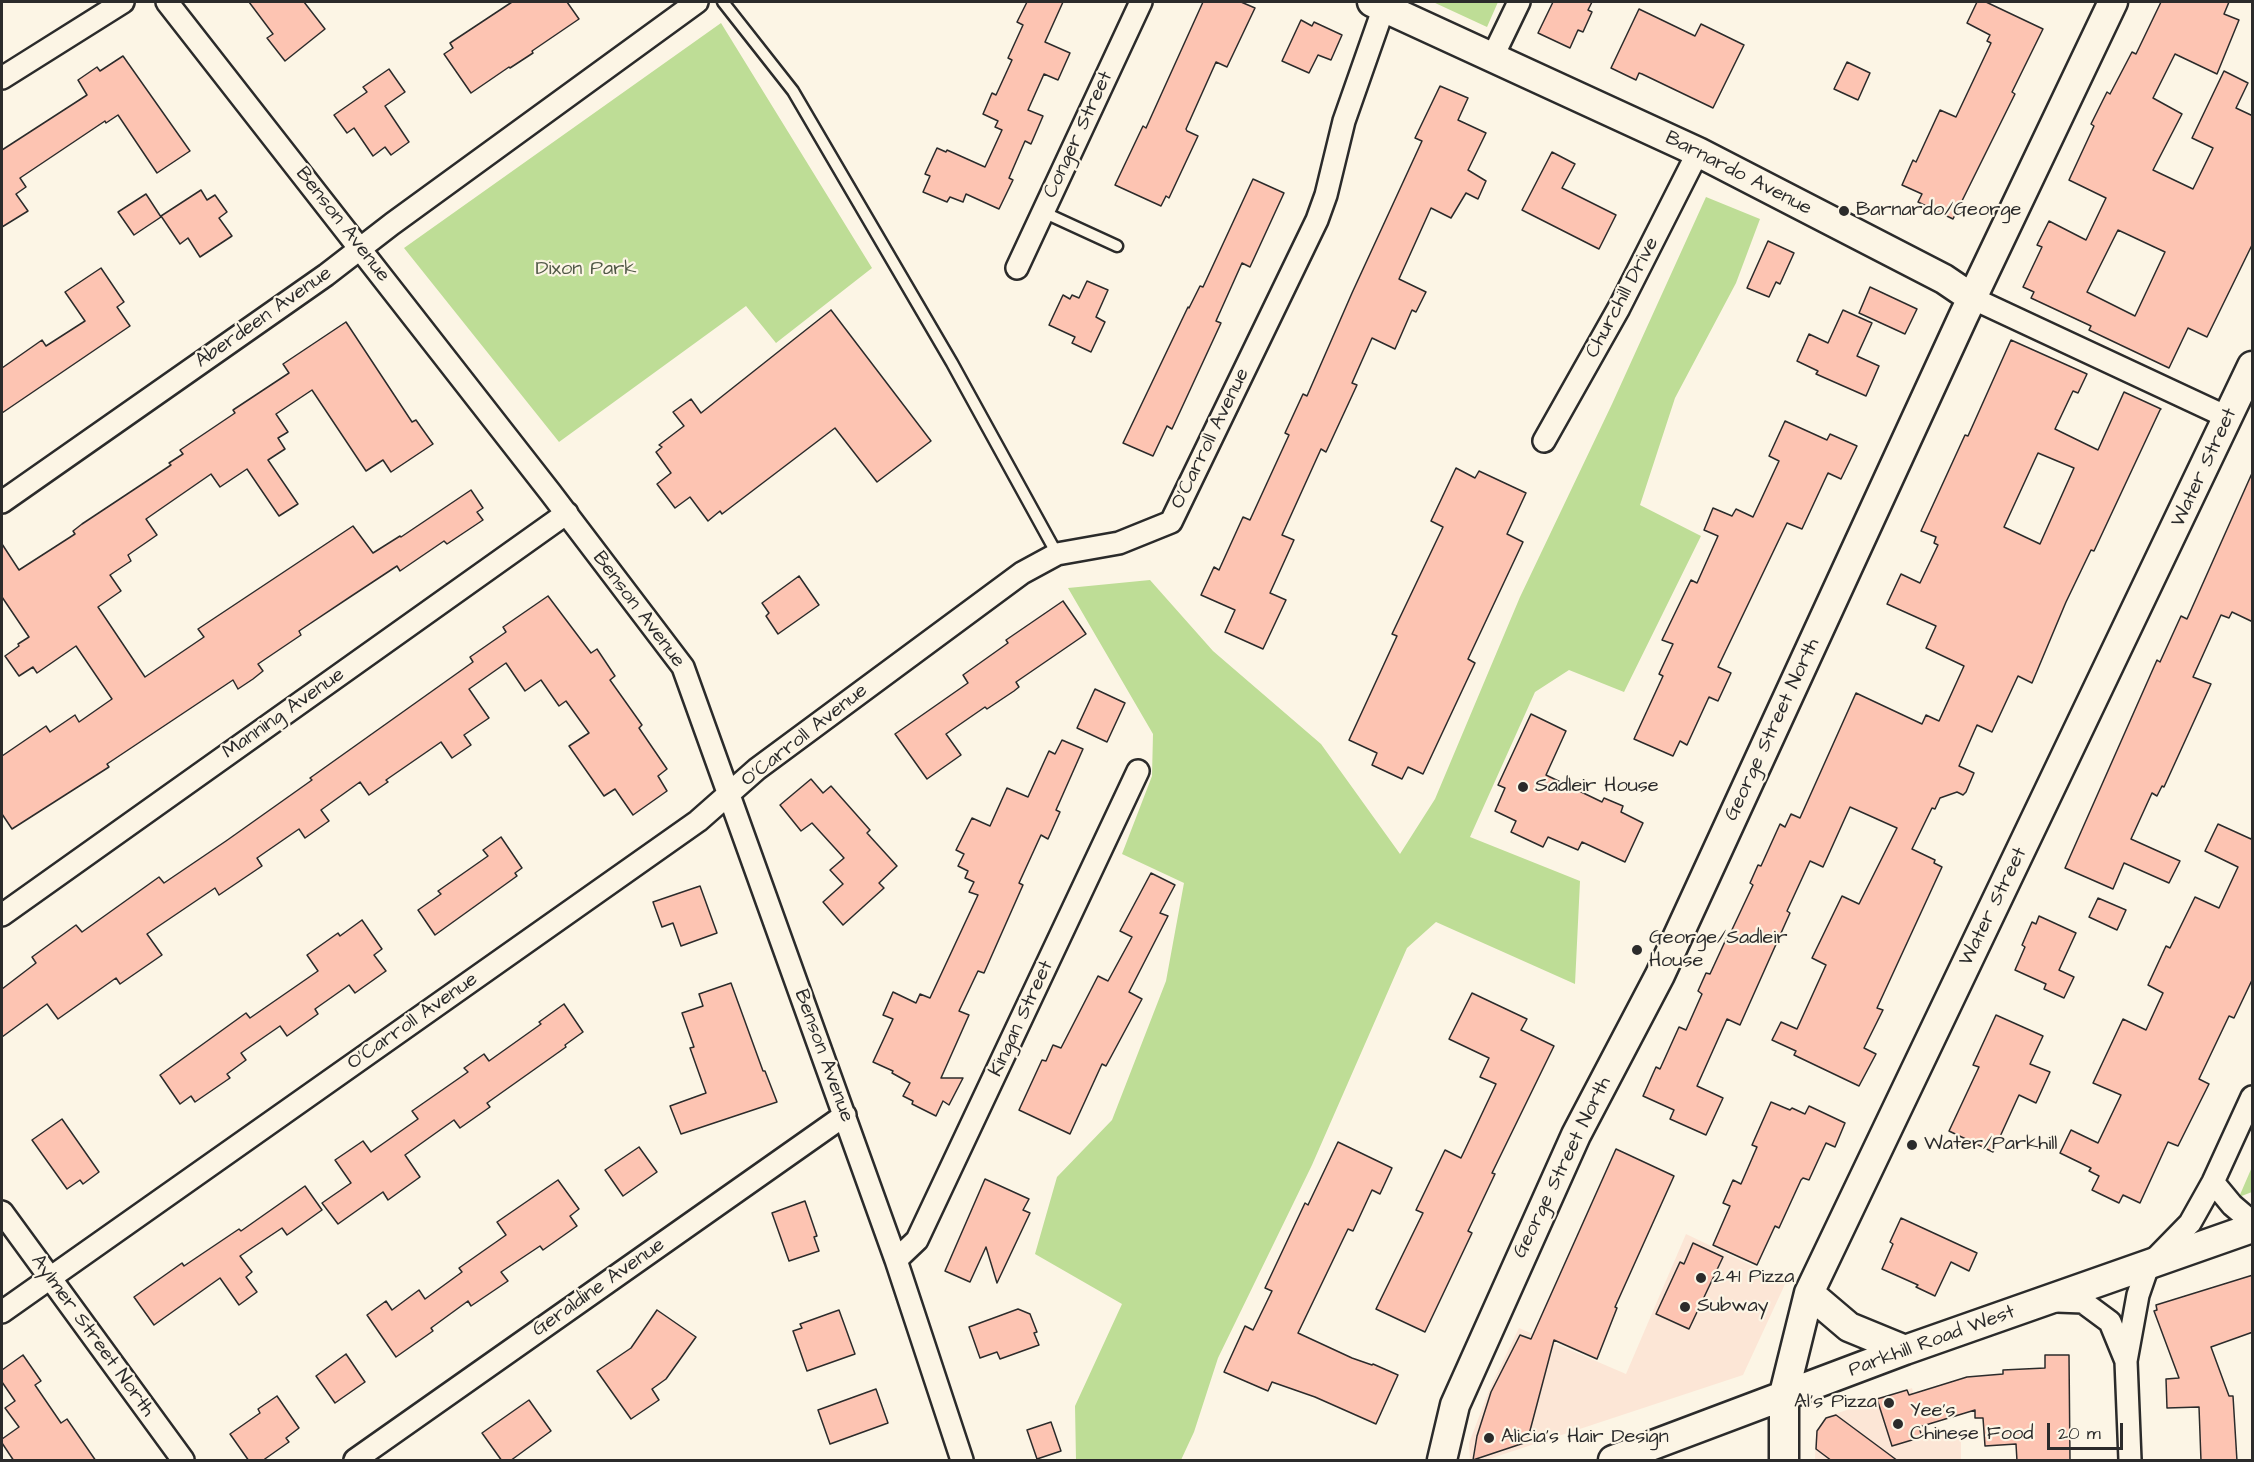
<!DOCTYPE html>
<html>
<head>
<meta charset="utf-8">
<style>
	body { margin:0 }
	#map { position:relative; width:2254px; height:1462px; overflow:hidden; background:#fcf5e5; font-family:"Architects Daughter",sans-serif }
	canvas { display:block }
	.frame { position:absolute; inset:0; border:3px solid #2b2b2b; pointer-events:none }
	.scale { position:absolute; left:2047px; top:1423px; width:76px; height:27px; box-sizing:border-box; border:3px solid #2b2b2b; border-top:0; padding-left:8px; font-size:18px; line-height:21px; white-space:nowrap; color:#2b2b2b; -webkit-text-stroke:4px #fcf5e5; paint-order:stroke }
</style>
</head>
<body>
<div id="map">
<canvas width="2254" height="1462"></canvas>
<div class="frame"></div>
<div class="scale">20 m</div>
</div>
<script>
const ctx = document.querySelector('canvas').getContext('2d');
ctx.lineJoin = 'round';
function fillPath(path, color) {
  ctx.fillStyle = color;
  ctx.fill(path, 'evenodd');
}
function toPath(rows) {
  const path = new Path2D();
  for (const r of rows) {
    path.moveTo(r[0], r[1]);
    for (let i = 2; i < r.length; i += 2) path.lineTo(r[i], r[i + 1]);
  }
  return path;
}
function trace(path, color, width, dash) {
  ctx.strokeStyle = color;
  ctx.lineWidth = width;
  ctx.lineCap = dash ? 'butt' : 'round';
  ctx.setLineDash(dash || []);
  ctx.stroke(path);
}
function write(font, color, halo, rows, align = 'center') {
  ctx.font = font + ' "Architects Daughter",sans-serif';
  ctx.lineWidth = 4.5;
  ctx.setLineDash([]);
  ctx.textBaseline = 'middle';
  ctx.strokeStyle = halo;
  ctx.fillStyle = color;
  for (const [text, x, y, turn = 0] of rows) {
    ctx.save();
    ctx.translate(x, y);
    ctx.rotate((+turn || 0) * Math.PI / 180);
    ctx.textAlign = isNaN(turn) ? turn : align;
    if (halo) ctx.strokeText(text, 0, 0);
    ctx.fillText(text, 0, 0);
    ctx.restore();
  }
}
fillPath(toPath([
	[1686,1234,1786,1282,1743,1375,1486,1460,1470,1460,1469,1443,1490,1388,1519,1328,1626,1374],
	[1912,1388,1926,1440,1961,1429,1961,1460,1815,1460,1816,1431,1826,1417]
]), '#fce6d6');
fillPath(toPath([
	[1433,2,1498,2,1487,27],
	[721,23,872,268,776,343,746,306,559,442,404,248],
	[1706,197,1760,219,1736,283,1675,398,1640,505,1701,536,1624,692,1569,670,1535,692,1470,837,1580,881,1575,984,1436,922,1407,948,1312,1165,1218,1358,1194,1432,1181,1460,1076,1460,1075,1406,1122,1304,1035,1254,1057,1177,1112,1120,1166,981,1184,883,1122,854,1152,776,1153,734,1068,588,1150,580,1213,651,1321,744,1400,854,1435,799,1520,597,1612,404],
	[2252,1167,2252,1192,2239,1197]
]), '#bedd96');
const building = toPath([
	[249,2,304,2,325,29,285,61,267,38,273,34,249,2],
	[512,2,567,2,579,19,532,51,533,53,510,68,509,67,471,93,444,54,453,48,450,43,512,2],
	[1027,2,1063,2,1045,42,1070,53,1058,80,1044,74,1028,110,1043,116,1031,144,1025,141,1009,178,1013,180,999,209,966,194,963,202,950,197,947,202,923,192,930,176,925,174,937,148,946,152,947,150,985,167,1002,130,995,127,998,121,983,114,992,93,996,95,1012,60,1008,58,1023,25,1017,22,1027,2],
	[1203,2,1241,2,1255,8,1227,67,1216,62,1186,129,1187,131,1198,136,1169,198,1166,196,1161,206,1115,185,1143,126,1146,128,1203,2],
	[1553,2,1592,2,1588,10,1592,12,1583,32,1578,30,1570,48,1538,33,1553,2],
	[1977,2,1986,2,2043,29,2012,92,2015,94,1953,219,1918,202,1922,194,1902,185,1913,160,1916,162,1940,110,1956,117,1991,43,1987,41,1990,35,1967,23,1977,2],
	[2161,2,2229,2,2224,14,2239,20,2217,74,2175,54,2153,98,2182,114,2153,170,2193,189,2213,148,2192,138,2224,71,2248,83,2236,108,2253,116,2253,243,2207,337,2188,328,2169,368,2089,330,2091,326,2031,298,2034,292,2023,287,2042,247,2037,245,2049,221,2086,240,2106,198,2069,180,2094,126,2091,124,2107,92,2110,94,2132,52,2136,54,2161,2],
	[2118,230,2165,252,2135,316,2087,292,2118,230],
	[1639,9,1695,36,1701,24,1744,45,1713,108,1642,74,1639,73,1636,80,1611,68,1639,9],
	[1301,20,1312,26,1314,22,1342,35,1331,60,1318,55,1309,73,1282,61,1301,20],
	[123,56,190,151,157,173,118,115,106,123,105,121,20,178,26,187,16,194,28,211,2,227,2,150,87,95,78,80,97,67,100,71,123,56],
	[1847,62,1870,73,1858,100,1834,89,1847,62],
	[389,69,405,92,385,106,409,142,391,155,385,147,373,156,354,128,347,133,334,115,367,92,363,87,389,69],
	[1440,86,1468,98,1458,120,1486,133,1468,170,1486,181,1478,199,1466,193,1451,218,1431,208,1399,279,1426,292,1416,312,1412,310,1395,349,1372,338,1352,383,1357,385,1326,452,1321,449,1282,535,1294,540,1270,593,1286,600,1263,649,1225,632,1235,610,1201,595,1214,567,1219,570,1243,517,1250,520,1289,435,1285,433,1303,394,1307,396,1352,293,1422,141,1415,138,1440,86],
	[1552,152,1575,164,1562,188,1616,215,1599,249,1522,210,1552,152],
	[1253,179,1284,193,1250,267,1242,263,1216,321,1221,323,1172,429,1167,426,1153,456,1123,443,1188,307,1189,308,1200,286,1203,287,1253,179],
	[201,190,207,200,215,195,227,212,219,218,232,236,200,257,188,238,180,244,161,216,201,190],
	[146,194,161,217,134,235,118,212,146,194],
	[1768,241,1794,253,1780,284,1776,282,1769,297,1747,288,1768,241],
	[101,268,124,302,117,307,130,326,2,413,2,368,42,340,46,346,85,321,65,292,101,268],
	[1087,281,1108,290,1096,317,1105,322,1091,352,1072,343,1075,337,1049,325,1063,295,1070,299,1072,295,1079,298,1087,281],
	[1870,287,1917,309,1905,334,1859,313,1870,287],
	[831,310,931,441,877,482,835,428,722,514,720,511,708,521,690,497,675,508,657,484,671,473,656,452,662,447,659,445,684,426,673,412,691,399,701,413,831,310],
	[1843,310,1872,323,1857,356,1879,366,1866,396,1816,374,1818,371,1797,361,1809,334,1828,343,1843,310],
	[346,322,412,422,416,420,433,444,391,472,383,460,366,471,312,390,276,414,288,432,278,438,285,449,268,460,298,504,279,516,247,469,220,487,211,474,146,519,157,535,128,555,131,561,110,575,121,591,98,607,145,677,204,637,198,629,353,526,373,553,400,536,401,537,471,490,483,508,477,512,483,520,447,544,444,541,400,571,397,566,350,597,299,631,301,635,258,664,263,671,253,679,238,689,233,680,107,764,109,767,12,829,2,814,2,756,46,726,50,732,75,715,79,722,112,699,76,646,37,673,33,667,19,676,5,656,19,646,18,644,29,637,2,597,2,544,19,570,75,534,73,531,82,524,171,465,169,463,183,454,180,450,235,413,233,410,289,373,283,364,346,322],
	[2011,340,2087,374,2078,393,2073,391,2055,429,2098,450,2124,392,2161,409,2160,410,2094,551,2091,550,2066,602,2032,683,2018,676,1992,732,1977,725,1959,766,1974,773,1966,792,1963,795,1957,792,1940,798,1935,809,1932,808,1912,849,1935,860,1934,863,1942,867,1877,1008,1883,1010,1864,1048,1876,1054,1859,1086,1794,1055,1796,1051,1772,1040,1781,1022,1797,1029,1826,965,1812,958,1842,896,1859,904,1897,828,1850,807,1823,867,1810,861,1787,911,1790,913,1740,1025,1727,1019,1697,1086,1723,1098,1706,1135,1670,1119,1674,1110,1643,1096,1656,1067,1660,1069,1679,1027,1686,1030,1702,994,1698,991,1706,973,1710,974,1728,935,1729,936,1753,885,1750,883,1758,865,1761,866,1780,824,1785,827,1791,814,1800,818,1856,693,1922,724,1926,715,1939,721,1964,666,1926,648,1936,626,1887,604,1901,574,1920,583,1938,545,1934,543,1936,537,1921,531,1965,435,1968,436,2011,340],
	[2038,453,2074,468,2040,544,2004,527,2038,453],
	[1785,421,1827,440,1830,434,1857,446,1841,479,1828,473,1802,529,1787,523,1718,667,1731,673,1718,701,1709,697,1687,745,1680,741,1673,756,1634,739,1663,676,1659,674,1673,644,1662,640,1691,580,1697,583,1718,536,1704,530,1713,508,1732,516,1736,509,1753,517,1779,461,1769,456,1785,421],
	[1456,468,1475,478,1479,471,1526,493,1507,534,1523,542,1468,659,1475,663,1423,774,1408,767,1402,779,1372,765,1377,753,1349,740,1397,636,1392,634,1443,527,1431,521,1456,468],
	[2253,471,2253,622,2232,612,2229,618,2221,615,2193,677,2211,684,2164,787,2162,786,2157,796,2152,793,2131,839,2180,861,2169,883,2124,863,2113,889,2065,868,2157,660,2160,662,2181,616,2187,619,2253,471],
	[799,576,819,605,778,634,766,616,769,613,762,603,799,576],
	[548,596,591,653,597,649,615,676,610,680,642,725,639,728,667,769,658,776,667,791,633,815,615,789,604,796,569,746,589,733,566,701,559,706,541,680,525,691,506,663,469,689,489,718,464,735,471,745,452,758,441,742,386,780,388,782,369,795,360,782,321,810,329,821,305,838,299,829,257,858,262,866,219,895,215,888,147,934,162,955,120,984,116,978,58,1019,47,1004,2,1037,2,989,36,963,32,957,76,925,82,932,159,877,164,883,226,841,312,780,310,778,473,662,470,657,506,632,503,627,548,596],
	[1063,601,1086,634,1016,682,1019,687,1014,691,987,709,985,707,946,734,961,755,927,779,895,734,968,683,963,675,1008,643,1006,640,1063,601],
	[1095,689,1125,703,1107,742,1077,728,1095,689],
	[1531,714,1566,731,1546,775,1602,802,1604,798,1623,806,1621,812,1643,823,1625,862,1582,842,1578,850,1548,837,1543,847,1511,832,1516,821,1495,811,1505,788,1498,785,1531,714],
	[1062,740,1083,749,1056,810,1060,812,1048,839,1041,835,1019,883,1023,885,984,973,978,971,959,1011,969,1015,941,1078,963,1078,949,1105,943,1101,936,1116,912,1104,913,1101,903,1096,910,1083,892,1073,893,1071,873,1062,893,1019,883,1015,893,992,916,1003,920,994,930,998,978,895,969,892,974,882,965,878,968,871,958,866,964,854,956,850,972,818,990,826,1007,788,1028,797,1049,751,1055,754,1062,740],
	[811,779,823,793,831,786,870,830,867,833,897,866,879,883,884,888,843,925,823,902,843,884,830,870,844,858,812,823,801,831,780,805,811,779],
	[2218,824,2251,839,2253,835,2253,978,2234,1018,2229,1016,2199,1079,2209,1084,2178,1146,2168,1142,2140,1203,2123,1195,2119,1203,2092,1190,2099,1176,2089,1171,2091,1168,2060,1153,2071,1130,2098,1143,2121,1095,2093,1083,2123,1019,2146,1030,2163,993,2148,985,2166,946,2170,948,2195,897,2219,908,2238,867,2205,851,2218,824],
	[501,837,522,868,515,873,517,876,435,935,418,910,441,894,438,891,488,856,483,850,501,837],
	[1151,873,1175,885,1160,913,1168,916,1129,992,1142,999,1106,1066,1102,1064,1070,1134,1019,1110,1042,1060,1046,1061,1053,1045,1061,1048,1098,976,1108,981,1132,937,1120,931,1151,873],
	[700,886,717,933,681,946,673,923,662,927,653,902,700,886],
	[2098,898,2126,910,2117,930,2089,917,2098,898],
	[2039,916,2076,933,2059,970,2074,977,2064,998,2044,989,2046,984,2015,970,2025,947,2022,945,2032,922,2036,924,2039,916],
	[362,920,382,949,374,955,386,971,355,993,349,985,315,1009,318,1014,287,1036,280,1026,241,1053,246,1060,227,1074,230,1078,195,1102,191,1096,180,1104,160,1075,246,1013,250,1018,318,971,307,955,338,933,340,936,362,920],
	[731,983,763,1071,765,1071,777,1102,681,1134,670,1106,706,1093,690,1048,694,1047,682,1013,703,1006,699,994,731,983],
	[1472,993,1527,1019,1521,1030,1554,1046,1492,1173,1495,1174,1468,1231,1472,1233,1425,1332,1376,1309,1423,1213,1416,1210,1445,1150,1461,1158,1496,1084,1480,1077,1489,1058,1449,1039,1472,993],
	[564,1004,583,1032,565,1045,566,1047,487,1103,490,1107,460,1128,454,1120,405,1155,420,1177,388,1200,383,1192,338,1224,322,1203,351,1183,335,1160,363,1141,371,1152,418,1119,412,1111,468,1072,464,1068,484,1054,489,1061,541,1024,539,1022,564,1004],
	[1996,1015,2043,1036,2030,1064,2050,1072,2036,1103,2019,1095,1993,1152,1949,1131,1979,1067,1973,1065,1996,1015],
	[1771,1102,1790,1110,1792,1108,1805,1114,1809,1106,1845,1123,1835,1147,1826,1143,1809,1180,1803,1178,1801,1180,1779,1228,1775,1226,1757,1265,1713,1245,1730,1206,1723,1203,1733,1180,1741,1184,1757,1147,1752,1145,1771,1102],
	[62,1119,99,1172,83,1184,80,1180,67,1189,32,1140,62,1119],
	[1338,1142,1392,1168,1380,1194,1372,1190,1353,1231,1348,1229,1298,1333,1352,1358,1372,1365,1373,1364,1398,1375,1376,1424,1315,1397,1272,1382,1268,1391,1224,1372,1245,1326,1253,1330,1272,1291,1265,1288,1305,1203,1308,1205,1338,1142],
	[639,1147,657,1172,623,1196,605,1170,639,1147],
	[1616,1149,1674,1176,1615,1307,1617,1308,1597,1359,1554,1340,1527,1442,1473,1460,1477,1436,1491,1392,1520,1335,1531,1339,1616,1149],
	[985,1179,1029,1199,1023,1210,1030,1213,997,1283,986,1247,970,1282,945,1271,985,1179],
	[558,1180,579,1209,570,1216,577,1226,543,1250,540,1246,501,1272,508,1281,471,1306,468,1301,431,1328,433,1331,396,1357,367,1315,386,1301,392,1310,419,1290,425,1299,462,1272,459,1268,506,1235,497,1222,558,1180],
	[305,1186,322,1210,287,1235,282,1228,240,1256,252,1272,246,1277,257,1292,239,1305,220,1278,154,1325,134,1297,182,1263,184,1266,239,1229,241,1231,305,1186],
	[805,1201,817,1236,814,1237,819,1251,789,1261,772,1213,805,1201],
	[1901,1218,1977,1253,1969,1271,1951,1262,1935,1296,1916,1287,1918,1285,1882,1269,1893,1244,1890,1242,1901,1218],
	[1693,1243,1723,1257,1689,1329,1656,1314,1680,1262,1684,1264,1693,1243],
	[2253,1275,2253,1332,2211,1347,2229,1396,2233,1396,2237,1461,2201,1461,2199,1407,2167,1408,2166,1379,2179,1378,2154,1311,2157,1310,2156,1305,2253,1275],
	[1018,1309,1030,1314,1037,1332,1034,1333,1039,1345,1000,1359,997,1352,980,1358,969,1327,1018,1309],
	[657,1310,696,1337,666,1379,652,1389,659,1400,631,1419,597,1371,631,1348,657,1310],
	[839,1310,855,1354,807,1371,793,1331,802,1328,800,1324,839,1310],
	[346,1354,365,1382,335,1403,316,1376,346,1354],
	[23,1355,41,1381,35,1385,61,1423,67,1419,96,1461,14,1461,2,1443,2,1439,19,1427,5,1408,15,1401,2,1382,2,1370,23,1355],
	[2045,1355,2069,1355,2070,1461,2017,1461,2016,1444,1985,1446,1983,1418,1975,1418,1975,1410,1919,1427,1922,1437,1892,1446,1877,1399,1907,1390,1909,1395,1967,1377,2003,1374,2003,1370,2045,1368,2045,1355],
	[876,1389,888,1423,830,1444,818,1410,876,1389],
	[277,1396,299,1428,286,1438,289,1442,262,1461,249,1461,230,1434,260,1413,258,1409,277,1396],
	[529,1400,551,1431,510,1461,502,1461,482,1433,529,1400],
	[1836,1415,1898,1461,1832,1461,1816,1449,1817,1431,1826,1418,1836,1415],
	[1051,1422,1061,1451,1037,1459,1027,1430,1051,1422]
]);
fillPath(building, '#fdc4b2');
trace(building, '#2b2b2b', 1.5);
const lane = toPath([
	[723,2,793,91,952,363,1057,554],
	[1043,212,1117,246]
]);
const street = toPath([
	[167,2,550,492,683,667,896,1260,962,1460],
	[1492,58,1519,2],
	[2,78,123,2],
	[1017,268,1141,2],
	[1972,298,2229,418],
	[1544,441,1619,308,1698,152],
	[2,502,326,275,392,224,697,2],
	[2,915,567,513],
	[2213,1182,2232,1205,2252,1222],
	[2,1212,183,1460],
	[896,1260,917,1240,1138,771],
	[2057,1301,2083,1302,2110,1322,2126,1361],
	[2,1312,698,821,757,769,1022,573,1057,554,1119,543,1171,522,1317,220,1326,195,1344,121,1384,7],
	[355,1460,845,1115],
	[2130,1460,2126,1361,2138,1295,2148,1266,2190,1223,2213,1182,2252,1097]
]);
const secondary = toPath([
	[1372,2,1698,152,1944,279,1972,298],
	[1809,1293,1849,1327,1905,1350],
	[1442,1460,1455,1405,1576,1135,1660,975,1963,317,2113,2],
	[1613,1460,1905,1350,2252,1228],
	[1784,1460,1784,1394,1809,1293,2252,366]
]);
trace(lane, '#2b2b2b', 15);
trace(street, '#2b2b2b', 26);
trace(secondary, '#2b2b2b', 33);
trace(lane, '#fcf5e5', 10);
trace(street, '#fcf5e5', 21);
trace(secondary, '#fcf5e5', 28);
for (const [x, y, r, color] of [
	[1844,211,6,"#2b2b2b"],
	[1523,787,6,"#2b2b2b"],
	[1637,950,6,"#2b2b2b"],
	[1912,1145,6,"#2b2b2b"],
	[1701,1278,6,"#2b2b2b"],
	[1685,1307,6,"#2b2b2b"],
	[1889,1403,6,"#2b2b2b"],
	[1898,1424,6,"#2b2b2b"],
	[1489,1438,6,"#2b2b2b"]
]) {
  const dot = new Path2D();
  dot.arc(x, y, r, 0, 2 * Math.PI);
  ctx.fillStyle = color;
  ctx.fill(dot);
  trace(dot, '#fcf5e5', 2);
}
write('20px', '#2b2b2b', '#fcf5e5', [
	["Conger Street",1079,135,-65],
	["Barnardo Avenue",1738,174,27],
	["Benson Avenue",342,225,52],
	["Churchill Drive",1623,298,-62],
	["Aberdeen Avenue",264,318,-35],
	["O'Carroll Avenue",1211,439,-64],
	["Water Street",2205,468,-65],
	["Benson Avenue",638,610,53],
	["Manning Avenue",284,714,-35],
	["George Street North",1773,730,-65],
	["O'Carroll Avenue",805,736,-38],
	["Water Street",1994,907,-64],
	["Kingan Street",1022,1019,-65],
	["O'Carroll Avenue",413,1022,-35],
	["Benson Avenue",823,1056,70],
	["George Street North",1563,1168,-64],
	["Geraldine Avenue",599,1288,-35],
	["Aylmer Street North",92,1336,54],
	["Parkhill Road West",1932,1342,-20]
]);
write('20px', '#2b2b2b', '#fcf5e5', [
	["Barnardo/George",1856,211],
	["Sadleir House",1535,787],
	["George/Sadleir",1649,939],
	["House",1649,962],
	["Water/Parkhill",1924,1145],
	["241 Pizza",1713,1278],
	["Subway",1697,1307],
	["Al's Pizza",1877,1403,"right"],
	["Yee's",1910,1412],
	["Chinese Food",1910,1435],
	["Alicia's Hair Design",1501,1438]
], 'left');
write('20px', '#505846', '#fcf5e5', [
	["Dixon Park",586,270]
]);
</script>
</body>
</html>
